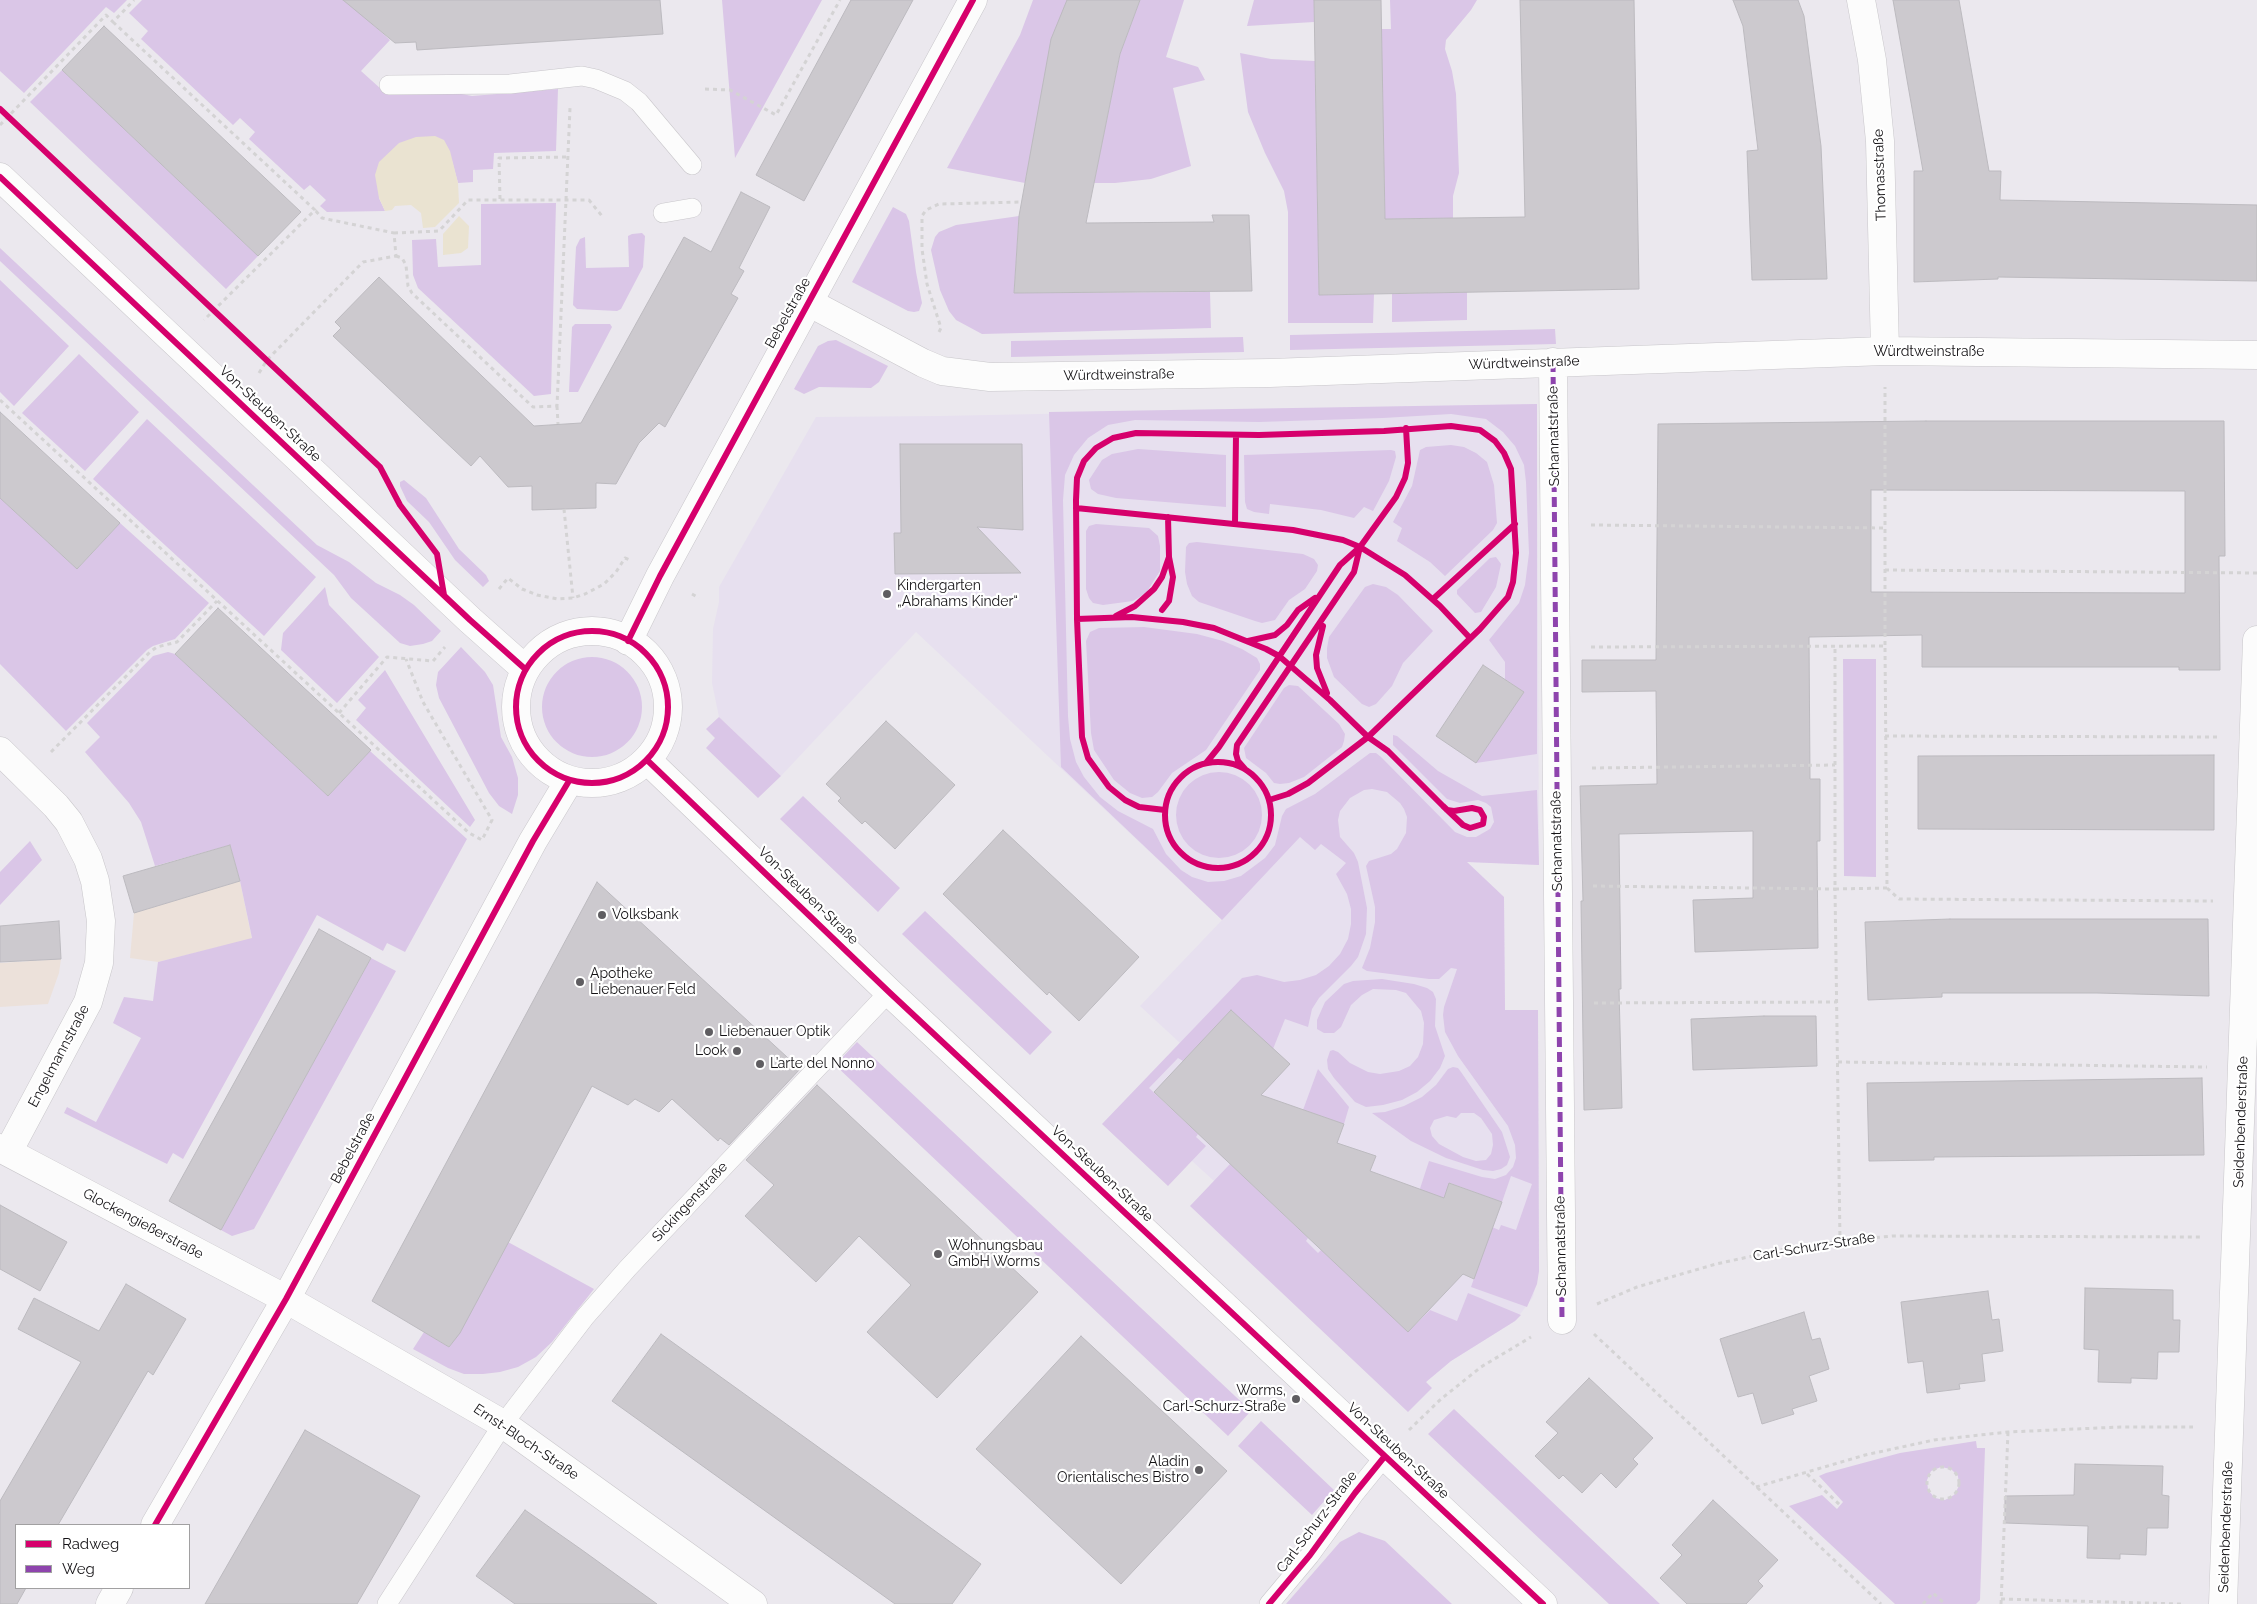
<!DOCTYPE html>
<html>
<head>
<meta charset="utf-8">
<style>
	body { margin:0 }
	#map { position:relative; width:2257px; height:1604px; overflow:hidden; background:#ebe8ee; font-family:Raleway,sans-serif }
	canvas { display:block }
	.legend { position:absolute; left:15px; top:1524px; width:175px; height:65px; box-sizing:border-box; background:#fff; border:1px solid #a1a0a1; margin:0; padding:6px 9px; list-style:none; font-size:15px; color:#141215 }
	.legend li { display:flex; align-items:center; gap:10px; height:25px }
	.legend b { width:25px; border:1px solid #a1a0a1 }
</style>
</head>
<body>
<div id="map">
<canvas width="2257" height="1604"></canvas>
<ul class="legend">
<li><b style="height:6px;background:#d6006c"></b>Radweg</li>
<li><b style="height:6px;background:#8e44ad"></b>Weg</li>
</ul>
</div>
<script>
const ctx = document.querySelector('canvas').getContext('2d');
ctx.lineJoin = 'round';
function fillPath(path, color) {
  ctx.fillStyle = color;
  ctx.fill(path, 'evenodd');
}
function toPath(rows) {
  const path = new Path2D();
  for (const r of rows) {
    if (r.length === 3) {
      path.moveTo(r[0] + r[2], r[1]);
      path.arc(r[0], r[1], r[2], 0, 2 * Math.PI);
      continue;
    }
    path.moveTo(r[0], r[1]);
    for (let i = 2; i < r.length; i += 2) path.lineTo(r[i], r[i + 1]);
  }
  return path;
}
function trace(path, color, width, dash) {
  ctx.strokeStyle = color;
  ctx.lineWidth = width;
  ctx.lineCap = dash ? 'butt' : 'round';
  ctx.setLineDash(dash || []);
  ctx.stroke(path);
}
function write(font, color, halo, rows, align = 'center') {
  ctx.font = font + ' Raleway,sans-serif';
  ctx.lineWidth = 4.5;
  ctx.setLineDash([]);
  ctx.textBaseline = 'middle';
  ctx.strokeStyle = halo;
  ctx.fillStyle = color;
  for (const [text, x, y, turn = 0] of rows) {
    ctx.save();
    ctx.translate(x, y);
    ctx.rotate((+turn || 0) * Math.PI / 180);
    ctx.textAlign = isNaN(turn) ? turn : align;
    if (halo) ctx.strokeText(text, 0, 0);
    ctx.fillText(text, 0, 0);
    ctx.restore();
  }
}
fillPath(toPath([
	[240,881,252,939,158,962,130,958,134,913],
	[61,959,59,973,48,1004,0,1007,0,963]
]), '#ece1da');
fillPath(toPath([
	[1537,404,1539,865,1467,862,1504,897,1505,1010,1538,1010,1539,1271,1533,1297,1515,1321,1451,1361,1426,1382,1214,1181,1126,1101,1180,1043,1140,1006,1222,920,916,632,781,776,719,717,712,683,713,629,719,602,719,587,816,417,939,416]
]), '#e7e0ef');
fillPath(toPath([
	[0,0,127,0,114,13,106,7,24,93,0,71],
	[142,0,346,0,390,40,361,71,381,89,441,90,472,96,558,89,556,151,494,153,493,169,473,170,473,182,458,183,452,161,379,198,385,211,327,212,320,206,326,200,310,185,304,190,249,139,255,132,240,118,233,125,141,39,148,31,129,13],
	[722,0,822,0,735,158],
	[1033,0,1067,0,1025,183,947,168,1020,35],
	[1140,0,1184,0,1166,57,1198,67,1205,80,1173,88,1191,166,1151,179,1115,183,1094,183,1120,54],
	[1254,0,1314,0,1314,22,1247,26],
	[1390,0,1477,0,1471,10,1446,40,1445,49,1452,71,1456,94,1459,173,1453,196,1453,218,1385,219,1381,29,1391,29],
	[1240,53,1271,59,1315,61,1319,295,1374,294,1373,323,1288,323,1288,212,1284,191,1265,153,1248,112],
	[62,70,258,256,226,289,30,102],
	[556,203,551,394,534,396,418,288,413,275,412,240,436,239,438,267,481,265,481,204],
	[893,207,906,214,909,221,916,272,922,303,919,311,914,312,908,311,852,282],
	[1019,216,1014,293,1210,292,1211,328,982,334,956,320,949,311,940,290,931,250,935,237,939,232,956,225],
	[642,233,645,236,643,267,621,309,617,311,577,309,573,305,576,247,580,239,585,237,586,268,629,267,628,236,632,234],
	[0,248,317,545,349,562,376,583,400,595,414,605,441,631,432,641,423,644,410,646,400,643,351,598,334,575,0,261],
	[0,280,69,346,14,406,0,392],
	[1467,292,1467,320,1392,322,1392,294],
	[575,324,610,324,612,327,578,392,569,392,572,327],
	[1555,329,1556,344,1290,350,1290,335],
	[1243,337,1244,352,1011,357,1011,341],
	[836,340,888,366,879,382,871,388,819,387,804,394,794,389,818,346,828,341],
	[79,354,139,412,85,471,22,413],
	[1537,404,1537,754,1476,763,1524,692,1505,679,1505,662,1489,640,1519,603,1525,585,1529,553,1526,482,1524,465,1515,446,1503,432,1486,419,1451,414,1383,418,1259,422,1135,420,1108,425,1088,438,1074,455,1065,475,1063,500,1068,716,1070,739,1076,762,1084,777,1100,797,1118,811,1153,829,1166,854,1181,870,1192,877,1208,882,1224,881,1241,876,1265,858,1275,845,1282,816,1286,809,1315,794,1370,753,1376,753,1381,757,1455,832,1467,837,1476,837,1490,829,1494,822,1491,807,1486,803,1478,800,1460,803,1447,799,1393,745,1393,735,1397,736,1438,771,1482,796,1537,790,1539,865,1467,862,1504,897,1505,1010,1538,1010,1539,1271,1537,1284,1527,1307,1471,1287,1492,1227,1499,1230,1501,1225,1516,1230,1532,1184,1511,1176,1502,1202,1450,1183,1437,1215,1414,1207,1429,1161,1482,1177,1495,1179,1506,1175,1513,1167,1516,1158,1515,1145,1508,1126,1458,1056,1445,1032,1443,1015,1444,1007,1457,969,1451,968,1439,979,1429,979,1367,971,1362,968,1370,948,1375,922,1375,907,1366,866,1369,861,1391,854,1397,849,1406,833,1407,817,1404,809,1400,803,1387,792,1372,789,1364,790,1350,798,1340,811,1338,820,1340,837,1354,853,1358,862,1367,908,1366,934,1358,957,1351,966,1319,998,1312,1009,1308,1027,1285,1019,1273,1049,1231,1010,1183,1061,1178,1058,1149,1088,1198,1134,1196,1137,1206,1146,1168,1186,1102,1124,1242,978,1257,975,1284,982,1300,980,1316,975,1329,966,1340,954,1348,939,1351,924,1351,909,1347,894,1336,874,1346,863,1321,844,1315,850,1300,837,1222,920,1061,767,1049,412],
	[147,419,316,577,264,636,93,479],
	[1451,445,1464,447,1476,453,1487,462,1494,485,1497,523,1493,530,1445,576,1430,562,1397,541,1402,528,1393,522,1412,486,1420,450,1426,447],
	[1138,449,1226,455,1226,507,1116,498,1098,494,1091,489,1089,480,1102,460,1112,454],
	[1391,450,1395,451,1396,457,1389,481,1373,511,1364,507,1354,518,1321,510,1270,504,1269,514,1254,512,1247,509,1245,502,1244,455],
	[404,480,426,498,459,549,486,575,489,581,483,587,455,560,429,522,407,501,400,486,400,482],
	[0,498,77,569,120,523,209,603,175,639,153,646,147,650,66,731,0,664],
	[1096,524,1149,528,1158,536,1160,546,1160,571,1146,593,1133,601,1103,605,1093,603,1089,598,1086,589,1086,531,1089,526],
	[1197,542,1303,554,1314,559,1318,565,1317,571,1305,589,1289,600,1275,620,1262,623,1255,621,1199,602,1192,596,1187,584,1185,572,1186,547,1189,543],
	[1496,557,1501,564,1496,587,1481,612,1475,613,1457,594,1457,590,1490,558],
	[1373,584,1386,587,1398,595,1433,631,1403,663,1392,686,1376,704,1369,707,1362,704,1334,677,1327,658,1327,648,1329,637,1365,587],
	[325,587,329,605,379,657,337,703,281,650,283,633],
	[1144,627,1197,634,1223,641,1242,649,1257,658,1260,664,1260,670,1206,750,1172,773,1158,792,1152,797,1142,798,1130,793,1114,780,1094,750,1091,733,1086,641,1090,632,1099,628],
	[461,647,485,672,493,685,501,737,512,757,518,778,518,795,512,814,499,806,489,793,439,698,436,685,438,672],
	[168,652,175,654,328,796,370,751,467,839,405,952,387,943,383,951,317,915,183,1159,173,1153,167,1164,64,1113,67,1107,96,1122,141,1038,113,1023,124,997,153,1001,158,962,252,938,240,881,230,845,155,866,141,822,129,803,85,752,100,737,87,723,153,656],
	[592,707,50],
	[1843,659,1876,659,1876,877,1844,876],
	[385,670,475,820,470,827,356,720,366,708,358,700],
	[1289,685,1298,686,1339,724,1345,734,1344,741,1342,747,1304,777,1289,783,1280,784,1274,783,1266,773,1246,758,1244,748,1284,688],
	[719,717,781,776,758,798,706,748,715,738,706,729],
	[1219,815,43],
	[803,796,900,888,878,912,780,819],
	[30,841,42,860,0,905,0,872],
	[925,911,1052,1032,1030,1055,902,934],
	[371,958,396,971,254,1229,232,1236,221,1230],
	[1382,979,1414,984,1427,988,1433,992,1436,999,1435,1026,1445,1056,1440,1068,1430,1081,1417,1092,1402,1100,1383,1105,1366,1107,1355,1102,1334,1078,1328,1069,1327,1060,1330,1051,1333,1050,1338,1052,1350,1063,1368,1072,1380,1074,1399,1071,1410,1066,1418,1057,1423,1044,1424,1023,1421,1011,1406,993,1396,990,1373,989,1362,995,1351,1005,1341,1027,1334,1033,1324,1033,1317,1029,1317,1020,1325,1002,1344,984,1353,981],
	[857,1042,1251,1411,1228,1436,835,1065],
	[1453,1067,1458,1068,1461,1072,1502,1132,1510,1157,1507,1165,1501,1169,1493,1171,1483,1170,1446,1158,1411,1141,1372,1113,1385,1112,1404,1106,1422,1097,1436,1085,1448,1069],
	[1461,1113,1474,1113,1481,1118,1492,1134,1493,1145,1491,1154,1486,1160,1476,1161,1463,1157,1439,1144,1432,1136,1430,1128,1434,1120,1447,1116,1456,1118],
	[1318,1069,1349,1107,1344,1124,1303,1110],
	[1230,1164,1308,1238,1306,1241,1318,1253,1321,1250,1408,1332,1430,1310,1457,1321,1468,1293,1521,1315,1515,1321,1451,1361,1426,1382,1432,1388,1408,1412,1190,1206],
	[508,1242,594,1289,552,1342,536,1357,518,1367,500,1372,483,1374,464,1374,448,1368,413,1349,424,1332,449,1347],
	[1454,1409,1660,1604,1609,1604,1428,1434],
	[1261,1421,1334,1490,1312,1515,1238,1446],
	[1976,1441,1977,1448,1985,1448,1980,1600,1976,1604,1895,1604,1789,1506,1822,1495,1837,1509,1843,1502,1819,1476,1826,1473,1900,1453],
	[1941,1467,1951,1469,1958,1476,1959,1486,1954,1495,1945,1500,1935,1498,1928,1490,1927,1480,1931,1471],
	[1359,1532,1385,1541,1452,1604,1286,1604,1340,1542]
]), '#dac6e7');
fillPath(toPath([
	[435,136,444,140,450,151,458,183,459,203,435,227,423,228,421,213,411,205,395,206,392,210,385,211,379,198,375,175,379,162,399,143,416,137],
	[459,216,469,226,468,248,461,253,443,255,443,234]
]), '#eae3d1');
const building = toPath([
	[343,0,660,0,663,34,417,50,416,42,395,43,343,0],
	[851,0,913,0,804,201,756,175,851,0],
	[1067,0,1140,0,1120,54,1086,223,1214,222,1212,215,1249,215,1252,291,1014,293,1019,216,1051,39,1067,0],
	[1314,0,1381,0,1385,219,1525,217,1520,0,1634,0,1639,289,1319,295,1314,0],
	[1733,0,1798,0,1804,16,1821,146,1827,279,1752,280,1747,151,1758,150,1743,26,1733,0],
	[1893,0,1959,0,1989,171,2001,171,2000,200,2257,205,2257,281,1998,277,1998,279,1914,282,1914,171,1923,171,1893,0],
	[104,26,301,212,258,256,62,70,104,26],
	[741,192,770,207,739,268,744,271,731,294,738,298,665,427,659,423,639,443,616,484,596,483,596,508,532,510,532,486,508,487,480,456,471,466,333,336,341,328,335,322,379,277,534,426,581,423,684,237,711,252,741,192],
	[0,412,120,523,77,569,0,498,0,412],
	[1926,421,2224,421,2225,556,2219,556,2220,670,2179,670,2179,667,1922,667,1922,635,1809,637,1810,779,1820,779,1820,841,1817,841,1818,948,1695,952,1693,900,1753,898,1753,831,1619,834,1621,989,1619,989,1622,1108,1584,1110,1581,901,1583,901,1580,786,1657,784,1656,691,1582,692,1582,660,1656,660,1658,424,1926,421],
	[1871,490,2185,491,2185,593,1871,592,1871,490],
	[900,444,1022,444,1023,530,977,527,1021,573,895,574,894,533,901,533,900,444],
	[218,608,371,750,328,796,175,654,218,608],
	[1483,665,1524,692,1476,763,1436,736,1483,665],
	[886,721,955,785,895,849,865,821,862,824,838,801,841,798,826,784,886,721],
	[2214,755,2214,830,1918,829,1918,756,2214,755],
	[1003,830,1139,957,1079,1021,1049,992,1047,995,943,894,1003,830],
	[230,845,240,881,134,913,123,876,230,845],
	[597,882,800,1069,729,1145,720,1138,718,1141,672,1099,659,1112,635,1099,628,1105,592,1086,460,1333,449,1347,372,1301,597,882],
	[1950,919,2208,919,2209,996,2097,993,1942,993,1942,997,1868,1000,1865,922,1950,919],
	[59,921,61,959,0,962,0,926,59,921],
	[319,929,371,958,221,1230,169,1201,319,929],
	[1231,1010,1290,1064,1261,1095,1344,1124,1337,1143,1376,1156,1370,1171,1444,1198,1449,1183,1502,1202,1474,1279,1463,1274,1408,1332,1154,1092,1231,1010],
	[1764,1016,1816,1016,1817,1066,1693,1070,1691,1019,1764,1016],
	[2202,1078,2204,1155,1934,1157,1934,1160,1869,1161,1867,1083,2202,1078],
	[817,1085,1038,1292,937,1398,867,1332,911,1285,859,1236,816,1282,745,1216,774,1185,746,1160,817,1085],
	[0,1205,67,1242,40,1291,0,1269,0,1205],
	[126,1284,186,1319,153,1375,148,1371,58,1525,16,1525,16,1588,26,1588,17,1604,0,1604,0,1501,81,1362,18,1329,34,1298,99,1331,126,1284],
	[2085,1288,2173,1290,2173,1320,2180,1320,2179,1352,2158,1352,2157,1379,2131,1378,2131,1383,2098,1382,2099,1350,2084,1349,2085,1288],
	[1988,1291,1992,1320,1999,1319,2003,1351,1982,1354,1985,1381,1959,1384,1960,1389,1927,1393,1923,1361,1908,1363,1901,1302,1988,1291],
	[1804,1312,1812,1340,1820,1338,1829,1369,1809,1376,1817,1401,1792,1409,1794,1414,1762,1424,1753,1393,1738,1397,1720,1339,1804,1312],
	[661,1334,981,1564,952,1604,895,1604,612,1401,661,1334],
	[1081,1336,1227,1471,1121,1584,976,1449,1081,1336],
	[1589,1378,1653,1438,1633,1459,1638,1464,1616,1488,1601,1473,1582,1493,1563,1475,1559,1479,1535,1456,1558,1433,1546,1422,1589,1378],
	[305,1430,420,1496,357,1604,205,1604,305,1430],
	[2075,1464,2163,1466,2162,1495,2169,1496,2168,1528,2147,1528,2146,1555,2120,1554,2120,1559,2087,1558,2088,1526,2005,1523,2005,1496,2074,1495,2075,1464],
	[1713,1500,1778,1560,1758,1581,1763,1586,1746,1604,1687,1604,1660,1578,1682,1555,1672,1545,1713,1500],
	[525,1510,582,1550,657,1604,515,1604,476,1576,525,1510]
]);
fillPath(building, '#ccc9ce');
trace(building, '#bcbabf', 1);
const service = toPath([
	[389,85,510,84,582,76,596,79,625,91,639,102,692,165],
	[663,213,692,208],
	[387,1604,503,1424,585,1317,628,1268,889,992],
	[1269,1604,1310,1555,1355,1493,1385,1456]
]);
const minor = toPath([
	[1861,0,1872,60,1880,141,1885,351],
	[808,302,923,363,942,371,990,377,1270,373,1885,351,2257,355],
	[1553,362,1562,1320],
	[0,751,56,806,69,822,88,859,95,881,101,921,99,963,88,1002,8,1152],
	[0,1148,286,1299,503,1424,753,1604],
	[2223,1604,2257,640]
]);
const tertiary = toPath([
	[0,177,470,620,524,668],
	[592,707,76],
	[628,641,660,576,973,0],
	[647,760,889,992,1543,1604],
	[155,1525,286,1299,533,841,569,781],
	[110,1604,119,1588]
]);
trace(service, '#c8c6ca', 20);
trace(minor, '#c8c6ca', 29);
trace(tertiary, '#c8c6ca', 29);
trace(toPath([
	[113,22,315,210,204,320],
	[705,89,730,90,776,115,840,0],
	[0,125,106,15,113,22,134,0],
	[500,199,499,158,568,157],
	[394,233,439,231,468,200,589,200,602,216],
	[396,256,402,258,406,265,408,286,412,293,533,407,557,406,570,108],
	[939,332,941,328,927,284,922,249,922,216,926,210,939,204,1022,202],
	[259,373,267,360,363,262,396,256,394,233,322,218,315,210],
	[0,400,469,833,482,840,492,820,423,702,406,659],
	[557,406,558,424],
	[564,509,573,598],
	[1591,525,1885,528],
	[1885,570,2257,573],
	[499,589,508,578,522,589,537,595,558,599,573,598,585,594,604,584,616,572,625,558,630,560],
	[692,594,699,598],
	[1885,645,1885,387],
	[1591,647,1885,646,1887,888,1835,889,1835,647],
	[339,713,387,657,433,661,445,647],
	[1885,736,2219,737],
	[51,752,150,652,157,647,177,642,217,601],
	[1592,768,1835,765],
	[1593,886,1835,889,1840,1241],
	[1887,888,1899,899,2213,901],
	[1594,1003,1837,1002],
	[1838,1062,2207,1067],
	[1597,1304,1637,1287,1716,1264,1785,1249,1840,1241,1893,1236,2201,1237],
	[1594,1334,1881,1604],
	[1409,1430,1441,1399,1481,1367,1531,1337],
	[1943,1483,16],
	[1807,1474,1840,1505],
	[1756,1487,1865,1455,1934,1440,2008,1432,2121,1427,2193,1427],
	[2001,1599,2181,1604],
	[1923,1604,1933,1593,1945,1604],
	[2001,1604,2008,1432]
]), '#d4d3d4', 3, [4, 4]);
trace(service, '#fcfcfc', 19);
trace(minor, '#fcfcfc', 28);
trace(tertiary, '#fcfcfc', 28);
trace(toPath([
	[1553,362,1562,1320]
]), '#8e44ad', 5, [10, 5]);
trace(toPath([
	[0,109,380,467,400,505,437,554,444,595],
	[0,177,470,620,524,668],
	[1076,508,1293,530,1343,540,1360,547,1405,575,1440,606,1470,638],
	[1235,523,1236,435],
	[1433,599,1515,524],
	[1162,610,1169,601,1173,577,1169,557,1168,517],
	[1116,616,1135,606,1154,589,1162,577,1169,557],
	[1077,619,1132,617,1183,622,1214,628,1266,649,1279,656,1330,700,1368,737,1388,751,1443,806,1463,825,1470,828,1483,824,1484,817,1480,810,1472,808,1454,811,1447,810],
	[1323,626,1316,655,1317,668,1327,693],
	[592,707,76],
	[628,641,660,576,973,0],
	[1248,641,1275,635,1287,625,1298,610,1315,598],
	[647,760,889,992,1543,1604],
	[1218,815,53],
	[1206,763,1219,747,1340,565,1360,547,1396,497,1405,478,1408,463,1406,428],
	[1245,769,1238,761,1236,754,1237,745,1354,572,1360,547],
	[1165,810,1139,807,1125,800,1109,787,1088,758,1082,737,1077,619,1076,500,1077,478,1084,461,1096,448,1113,438,1136,433,1259,435,1384,431,1451,426,1480,430,1495,441,1504,453,1511,469,1516,553,1513,582,1508,597,1480,629,1368,737,1308,783,1288,794,1269,800],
	[155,1525,286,1299,533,841,569,781],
	[1269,1604,1310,1555,1355,1493,1385,1456]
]), '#d6006c', 6);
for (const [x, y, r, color] of [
	[887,594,5,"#5f5d61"],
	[602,915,5,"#5f5d61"],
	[580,982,5,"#5f5d61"],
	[709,1032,5,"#5f5d61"],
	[737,1051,5,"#5f5d61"],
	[760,1064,5,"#5f5d61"],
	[938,1254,5,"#5f5d61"],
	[1296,1399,5,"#5f5d61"],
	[1199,1470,5,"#5f5d61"]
]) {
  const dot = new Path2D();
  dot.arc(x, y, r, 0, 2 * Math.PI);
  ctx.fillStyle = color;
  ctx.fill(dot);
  trace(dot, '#fff', 2);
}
write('14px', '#141215', '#fff', [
	["Thomasstraße",1880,175,-92],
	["Bebelstraße",788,313,-61],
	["Würdtweinstraße",1929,352],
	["Würdtweinstraße",1524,363,-2],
	["Würdtweinstraße",1119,375,-1],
	["Von-Steuben-Straße",270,414,43],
	["Schannatstraße",1554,436,-91],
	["Schannatstraße",1557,841,-91],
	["Von-Steuben-Straße",808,896,44],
	["Engelmannstraße",59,1056,-62],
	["Seidenbenderstraße",2241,1122,-88],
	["Bebelstraße",353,1148,-62],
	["Von-Steuben-Straße",1102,1174,43],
	["Sickingenstraße",690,1202,-47],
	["Glockengießerstraße",143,1224,28],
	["Schannatstraße",1561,1246,-91],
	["Carl-Schurz-Straße",1814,1247,-9],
	["Ernst-Bloch-Straße",526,1442,34],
	["Von-Steuben-Straße",1398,1451,43],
	["Carl-Schurz-Straße",1317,1522,-53],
	["Seidenbenderstraße",2226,1527,-88]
]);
write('14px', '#141215', '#fff', [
	["Kindergarten",897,586],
	["„Abrahams Kinder“",897,602],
	["Volksbank",612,915],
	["Apotheke",590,974],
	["Liebenauer Feld",590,990],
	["Liebenauer Optik",719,1032],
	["Look",727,1051,"right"],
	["L’arte del Nonno",770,1064],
	["Wohnungsbau",948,1246],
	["GmbH Worms",948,1262],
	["Worms,",1286,1391,"right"],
	["Carl-Schurz-Straße",1286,1407,"right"],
	["Aladin",1189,1462,"right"],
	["Orientalisches Bistro",1189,1478,"right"]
], 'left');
</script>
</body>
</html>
